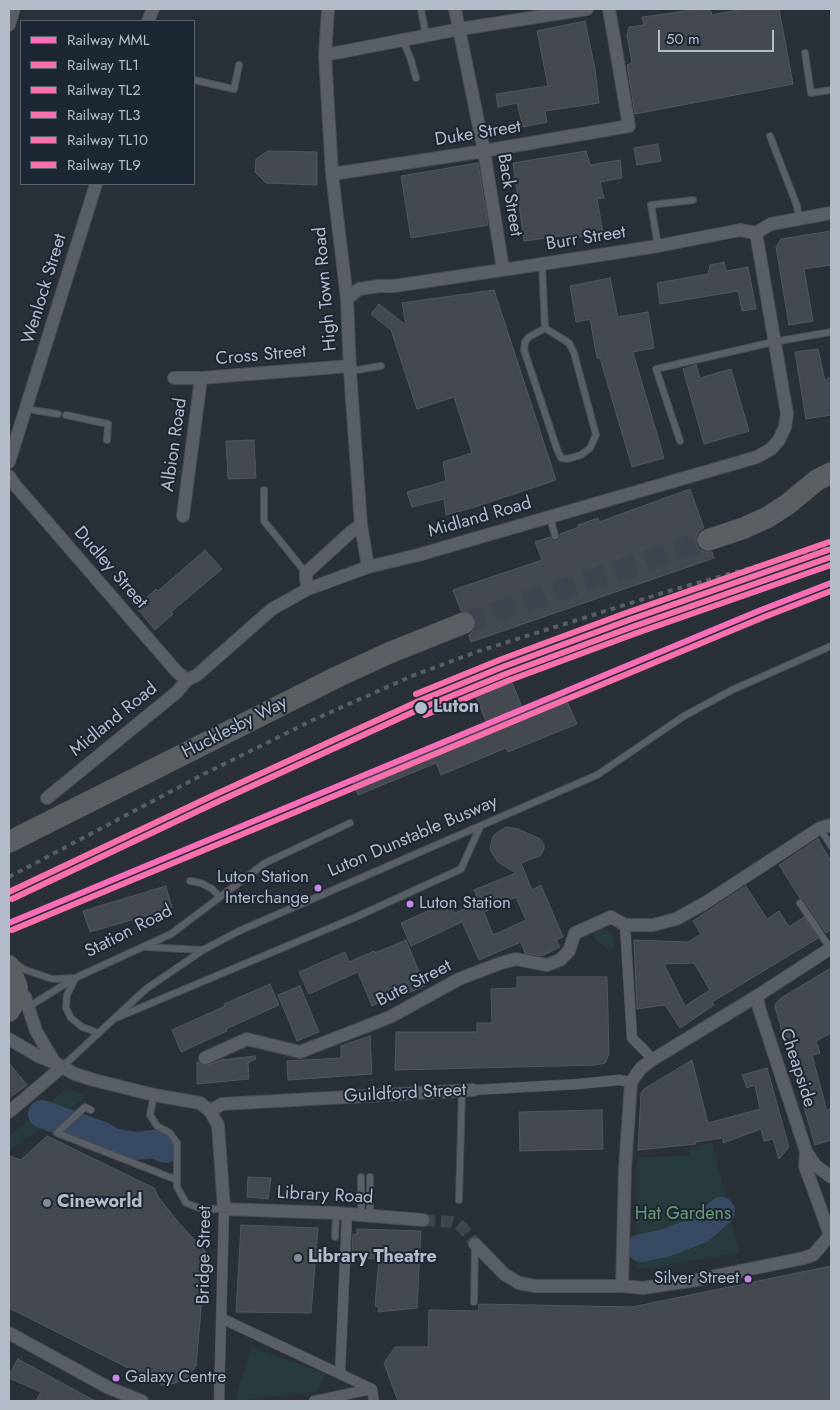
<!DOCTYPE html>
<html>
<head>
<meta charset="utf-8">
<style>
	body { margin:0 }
	#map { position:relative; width:840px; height:1410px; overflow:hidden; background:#2a3038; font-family:Jost,sans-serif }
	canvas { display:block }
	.frame { position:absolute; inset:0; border:10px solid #b4bcc9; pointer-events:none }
	.legend { position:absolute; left:20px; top:20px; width:175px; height:165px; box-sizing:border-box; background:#1d2633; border:1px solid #59626f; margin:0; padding:6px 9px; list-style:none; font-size:15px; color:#b4bcc9 }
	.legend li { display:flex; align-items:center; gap:10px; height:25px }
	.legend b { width:25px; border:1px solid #59626f }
	.scale { position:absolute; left:658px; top:30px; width:116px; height:22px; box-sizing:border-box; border:2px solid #b4bcc9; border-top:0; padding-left:6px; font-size:15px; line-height:18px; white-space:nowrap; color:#b4bcc9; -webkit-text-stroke:4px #1d2633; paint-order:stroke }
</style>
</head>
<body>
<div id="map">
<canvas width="840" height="1410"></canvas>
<div class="frame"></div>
<ul class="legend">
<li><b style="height:6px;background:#fb6dba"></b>Railway MML</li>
<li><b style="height:6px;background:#fa70ae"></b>Railway TL1</li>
<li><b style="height:6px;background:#fa70ae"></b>Railway TL2</li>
<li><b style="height:6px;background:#fa70ae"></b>Railway TL3</li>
<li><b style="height:6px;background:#fa70ae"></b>Railway TL10</li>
<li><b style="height:6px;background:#fa70ae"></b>Railway TL9</li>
</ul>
<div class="scale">50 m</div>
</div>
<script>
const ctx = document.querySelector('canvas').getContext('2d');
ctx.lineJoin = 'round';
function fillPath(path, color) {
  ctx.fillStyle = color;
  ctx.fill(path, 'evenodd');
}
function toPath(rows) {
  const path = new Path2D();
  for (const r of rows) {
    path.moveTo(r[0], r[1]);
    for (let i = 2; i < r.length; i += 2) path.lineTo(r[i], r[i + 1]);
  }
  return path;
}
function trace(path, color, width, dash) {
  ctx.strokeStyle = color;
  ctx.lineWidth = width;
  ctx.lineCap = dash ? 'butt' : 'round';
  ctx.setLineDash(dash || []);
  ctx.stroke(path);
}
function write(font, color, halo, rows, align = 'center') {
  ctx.font = font + ' Jost,sans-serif';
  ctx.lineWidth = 4;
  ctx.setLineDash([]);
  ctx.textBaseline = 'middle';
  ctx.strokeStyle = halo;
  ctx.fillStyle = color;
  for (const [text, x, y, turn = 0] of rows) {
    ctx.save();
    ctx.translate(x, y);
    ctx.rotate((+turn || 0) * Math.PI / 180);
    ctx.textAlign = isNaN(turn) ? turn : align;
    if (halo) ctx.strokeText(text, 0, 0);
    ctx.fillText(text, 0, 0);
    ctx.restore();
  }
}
fillPath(toPath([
	[602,928,611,932,614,938,614,949,608,949,597,941,592,933],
	[66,1089,87,1096,9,1151,9,1136],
	[712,1143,739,1253,637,1270,637,1157,690,1156,689,1148],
	[251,1347,326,1374,317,1391,235,1401]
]), '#273a3e');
trace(toPath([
	[42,1114,103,1136,113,1142,136,1146,154,1144,166,1149],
	[641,1248,666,1243,701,1229,721,1211]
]), '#384963', 28);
const building = toPath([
	[701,9,710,9,712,15,743,9,779,9,793,84,635,114,627,65,632,63,627,35,629,27,644,25,642,17,701,9],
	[585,21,595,69,599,103,545,111,547,122,523,127,517,103,498,107,496,94,548,86,537,31,585,21],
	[658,144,661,161,637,165,634,148,658,144],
	[268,151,317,152,317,185,266,183,255,172,256,159,268,151],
	[586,151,590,165,620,160,622,178,600,182,604,198,597,199,603,233,561,240,561,236,524,241,513,163,586,151],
	[478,163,488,225,411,238,401,176,478,163],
	[831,231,831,265,804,269,813,321,789,325,776,247,781,239,831,231],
	[724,262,726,271,748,267,756,309,742,311,738,291,660,304,657,283,708,274,710,265,724,262],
	[610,278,618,317,648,312,654,348,633,352,664,458,632,467,600,358,597,358,590,319,576,322,570,286,610,278],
	[494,290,556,480,478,506,446,515,444,499,412,507,407,492,446,481,443,462,472,453,454,397,417,409,391,330,371,314,379,304,406,325,402,303,494,290],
	[818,349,825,381,831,376,831,415,806,419,795,352,818,349],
	[696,365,700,378,731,369,749,431,704,444,683,369,696,365],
	[254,440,256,478,228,479,226,441,254,440],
	[690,489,704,528,699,531,696,537,696,544,699,549,705,552,712,552,714,558,471,642,469,635,474,630,476,625,476,619,471,613,466,611,461,611,453,590,542,560,535,542,550,537,553,541,557,541,560,538,560,534,579,527,578,525,598,518,599,522,690,489],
	[205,550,222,569,171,612,173,614,155,630,136,607,156,589,158,591,205,550],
	[510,677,523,710,564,694,577,724,508,752,506,748,441,775,436,763,358,795,353,782,487,724,474,692,510,677],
	[506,827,518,829,540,839,544,845,544,849,540,856,521,863,532,890,541,885,563,937,556,940,560,947,542,956,525,953,521,942,479,960,462,922,411,946,401,923,450,901,455,913,479,903,474,890,516,873,498,862,490,850,491,843,494,835,506,827],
	[516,897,526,920,493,935,484,912,516,897],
	[818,839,831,861,831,930,826,933,804,900,800,898,779,865,818,839],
	[166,886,172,908,90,932,83,911,166,886],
	[746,886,767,919,779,911,789,927,804,917,818,938,712,1002,714,1005,680,1028,665,1005,637,1009,634,940,688,942,701,934,693,921,746,886],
	[694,963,710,990,685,1006,664,964,694,963],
	[406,940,425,986,403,995,403,993,372,1006,358,972,309,994,299,972,345,952,349,962,374,951,375,953,406,940],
	[831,968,831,1033,816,1041,820,1053,812,1055,827,1111,831,1107,831,1140,815,1145,775,1007,776,1003,781,998,831,968],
	[517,977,607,977,609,1054,605,1063,595,1065,395,1070,396,1032,477,1032,477,1023,492,1023,491,989,517,988,517,977],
	[270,984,279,1005,226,1029,227,1031,181,1052,172,1030,225,1006,224,1004,270,984],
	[300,986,319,1032,297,1041,278,995,300,986],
	[370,1036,372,1074,288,1080,287,1061,341,1058,341,1046,370,1036],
	[255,1056,256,1059,247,1063,248,1063,249,1079,197,1084,197,1062,205,1066,221,1060,255,1056],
	[692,1060,708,1123,760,1109,755,1085,747,1088,742,1075,767,1068,789,1147,779,1159,773,1139,764,1141,761,1129,723,1143,723,1138,695,1142,696,1144,638,1150,641,1093,644,1089,692,1060],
	[9,1063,27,1085,9,1098,9,1063],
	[602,1110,603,1149,520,1151,519,1112,602,1110],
	[47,1136,154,1188,159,1198,179,1223,206,1252,196,1366,186,1378,176,1383,162,1385,9,1308,9,1156,21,1160,47,1136],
	[248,1177,271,1178,268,1199,247,1197,248,1177],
	[241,1225,318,1228,311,1313,236,1312,241,1225],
	[357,1229,421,1231,417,1308,378,1312,379,1307,375,1306,379,1259,357,1258,357,1253,352,1252,353,1234,357,1235,357,1229],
	[831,1266,831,1401,398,1401,384,1363,395,1347,428,1347,429,1310,478,1311,479,1304,632,1307,831,1266],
	[18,1359,95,1401,36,1401,41,1392,9,1378,9,1375,18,1359]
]);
fillPath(building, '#444950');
trace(building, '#52575f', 1);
trace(toPath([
	[423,1220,451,1222,458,1224,463,1228,475,1244]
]), '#3f454e', 12, [12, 6]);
trace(toPath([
	[464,623,708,540]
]), '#3f454e', 21, [21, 11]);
const service = toPath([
	[421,9,426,36],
	[403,40,411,60,416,78],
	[805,53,811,93,831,90],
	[194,80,234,89,239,65],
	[770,136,797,206,799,219],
	[658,246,651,205,693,200],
	[542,264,545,328,529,337,525,342,524,350,557,449,561,458,567,459,581,455,590,448,596,435,574,353,569,343,545,328],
	[350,371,381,366],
	[26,409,58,414],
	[66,415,108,424,107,440],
	[680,441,656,369,773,342,831,332],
	[264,490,264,521,306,573],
	[550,517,555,536],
	[820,828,831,846],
	[190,881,201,883,212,889,220,897],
	[800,903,830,948],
	[145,947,203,950],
	[14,962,23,969,52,979,75,978],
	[75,979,67,995,66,1008,71,1018,82,1027,99,1033],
	[28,1007,75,978,171,934,265,863,350,823],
	[116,1018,356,917,461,869,480,827],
	[62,1067,146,989,203,950,239,931,597,775,684,716,732,690,831,646],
	[154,1095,150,1115,157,1126,170,1133,177,1143,177,1187,186,1203,202,1209,224,1209],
	[91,1110,85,1107,57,1133,177,1180],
	[459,1200,462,1090],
	[361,1216,361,1177],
	[370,1216,370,1177],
	[335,1237,336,1213],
	[474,1302,475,1245]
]);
const pedestrian = toPath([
	[625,925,632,1038,646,1052,652,1060],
	[473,1090,579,1084,619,1080,631,1082],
	[221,1318,372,1389],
	[340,1373,347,1214],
	[372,1389,374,1401],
	[219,1401,224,1209],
	[314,1401,372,1389]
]);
const minor = toPath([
	[328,9,325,55,332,174,347,299,350,371,361,525,368,567],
	[455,9,484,151,503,269],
	[148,21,153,9],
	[9,25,14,9],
	[325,55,460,29,587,9],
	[332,174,484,151,629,126,609,9],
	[347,299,359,289,379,286,394,286,542,264,658,246,740,230,756,233,771,224,831,213],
	[174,378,201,378,350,366],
	[9,462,96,184],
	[9,476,15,485,177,672,187,680],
	[183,516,201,378],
	[308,589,306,579,306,573,352,531,361,525],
	[47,798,177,692,187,680,197,675,272,609,308,589,368,567,418,555,757,457,771,449,779,440,785,427,787,414,756,233],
	[17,987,25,997,36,1031,55,1063,75,1074,94,1080,154,1095,200,1103,210,1111,218,1125,224,1209,336,1213,423,1220],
	[757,996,759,1008,806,1151,815,1165,831,1177],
	[9,1039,38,1056,55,1063],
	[205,1058,247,1039,300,1052,390,1017,459,979,501,963,516,959,547,965,560,960,569,951,575,933,611,917,625,925,653,925,676,919,705,903,820,828,831,825],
	[210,1111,222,1104,473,1090],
	[9,1112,62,1067],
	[806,1151,805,1166,830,1235],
	[475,1244,504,1274,519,1283,535,1286,622,1286,643,1288,696,1280,804,1258,813,1255,831,1234],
	[622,1286,625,1169,631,1082,641,1068,652,1060,757,996,831,948],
	[9,1333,109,1388,142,1401]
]);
const trunk = toPath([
	[708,540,744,528,768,517,788,504,817,480,831,473],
	[9,842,339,676,389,653,464,623],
	[9,966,17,987,13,1004,9,1011]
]);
trace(service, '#484c53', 8);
trace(pedestrian, '#484c53', 11);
trace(minor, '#484c53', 14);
trace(trunk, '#474c53', 22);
trace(service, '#5a5e66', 6);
trace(pedestrian, '#5a5e66', 10);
trace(minor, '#5a5e66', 12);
trace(trunk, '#5b5f64', 21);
trace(toPath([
	[9,877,204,774,313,720,412,676,479,651,669,591,831,545]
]), '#595d64', 4, [5, 5]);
trace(toPath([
	[9,923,761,610,831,583]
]), '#fb6dba', 6);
trace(toPath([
	[9,892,214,795,419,701,505,666,629,620,831,549]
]), '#fa70ae', 6);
trace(toPath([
	[12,899,217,802,422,708,508,673,632,627,831,557]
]), '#fa70ae', 6);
trace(toPath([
	[12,930,764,617,831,591]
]), '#fa70ae', 6);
trace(toPath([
	[416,694,502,659,626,613,829,542]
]), '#fa70ae', 6);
trace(toPath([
	[425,715,510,680,634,634,831,565]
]), '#fa70ae', 6);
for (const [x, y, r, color] of [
	[421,708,7,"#b4bcc9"],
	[318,888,4.5,"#c787e3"],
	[410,904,4.5,"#c787e3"],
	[47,1203,5,"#848b96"],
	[298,1258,5,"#848b96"],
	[748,1279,4.5,"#c787e3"],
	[116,1378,4.5,"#c787e3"]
]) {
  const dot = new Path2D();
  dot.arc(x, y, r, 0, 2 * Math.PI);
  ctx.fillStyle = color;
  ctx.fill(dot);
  trace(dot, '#1d2633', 2);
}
write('17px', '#b4bcc9', '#1d2633', [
	["Luton Station",309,878],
	["Interchange",309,899],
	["Luton Station",419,904,"left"],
	["Silver Street",739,1279],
	["Galaxy Centre",125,1378,"left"]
], 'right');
write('18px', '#b4bcc9', '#1d2633', [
	["Duke Street",478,134,-9],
	["Back Street",509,195,81],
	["Burr Street",586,239,-9],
	["Wenlock Street",45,289,-73],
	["High Town Road",326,289,-95],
	["Cross Street",261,356,-5],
	["Albion Road",175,445,-82],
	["Midland Road",480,518,-16],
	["Dudley Street",110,568,49],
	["Midland Road",114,720,-39],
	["Hucklesby Way",235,728,-27],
	["Luton Dunstable Busway",413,837,-23],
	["Station Road",129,932,-27],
	["Bute Street",414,984,-27],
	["Cheapside",797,1068,72],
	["Guildford Street",405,1094,-3],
	["Library Road",325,1196,3],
	["Bridge Street",205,1255,-89]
]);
write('bold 18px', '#b4bcc9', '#1d2633', [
	["Luton",433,708]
], 'left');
write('bold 18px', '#b4bcc9', '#1d2633', [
	["Cineworld",57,1203],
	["Library Theatre",308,1258]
], 'left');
write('18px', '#6b9a76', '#1d2633', [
	["Hat Gardens",683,1215]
]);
</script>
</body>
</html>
